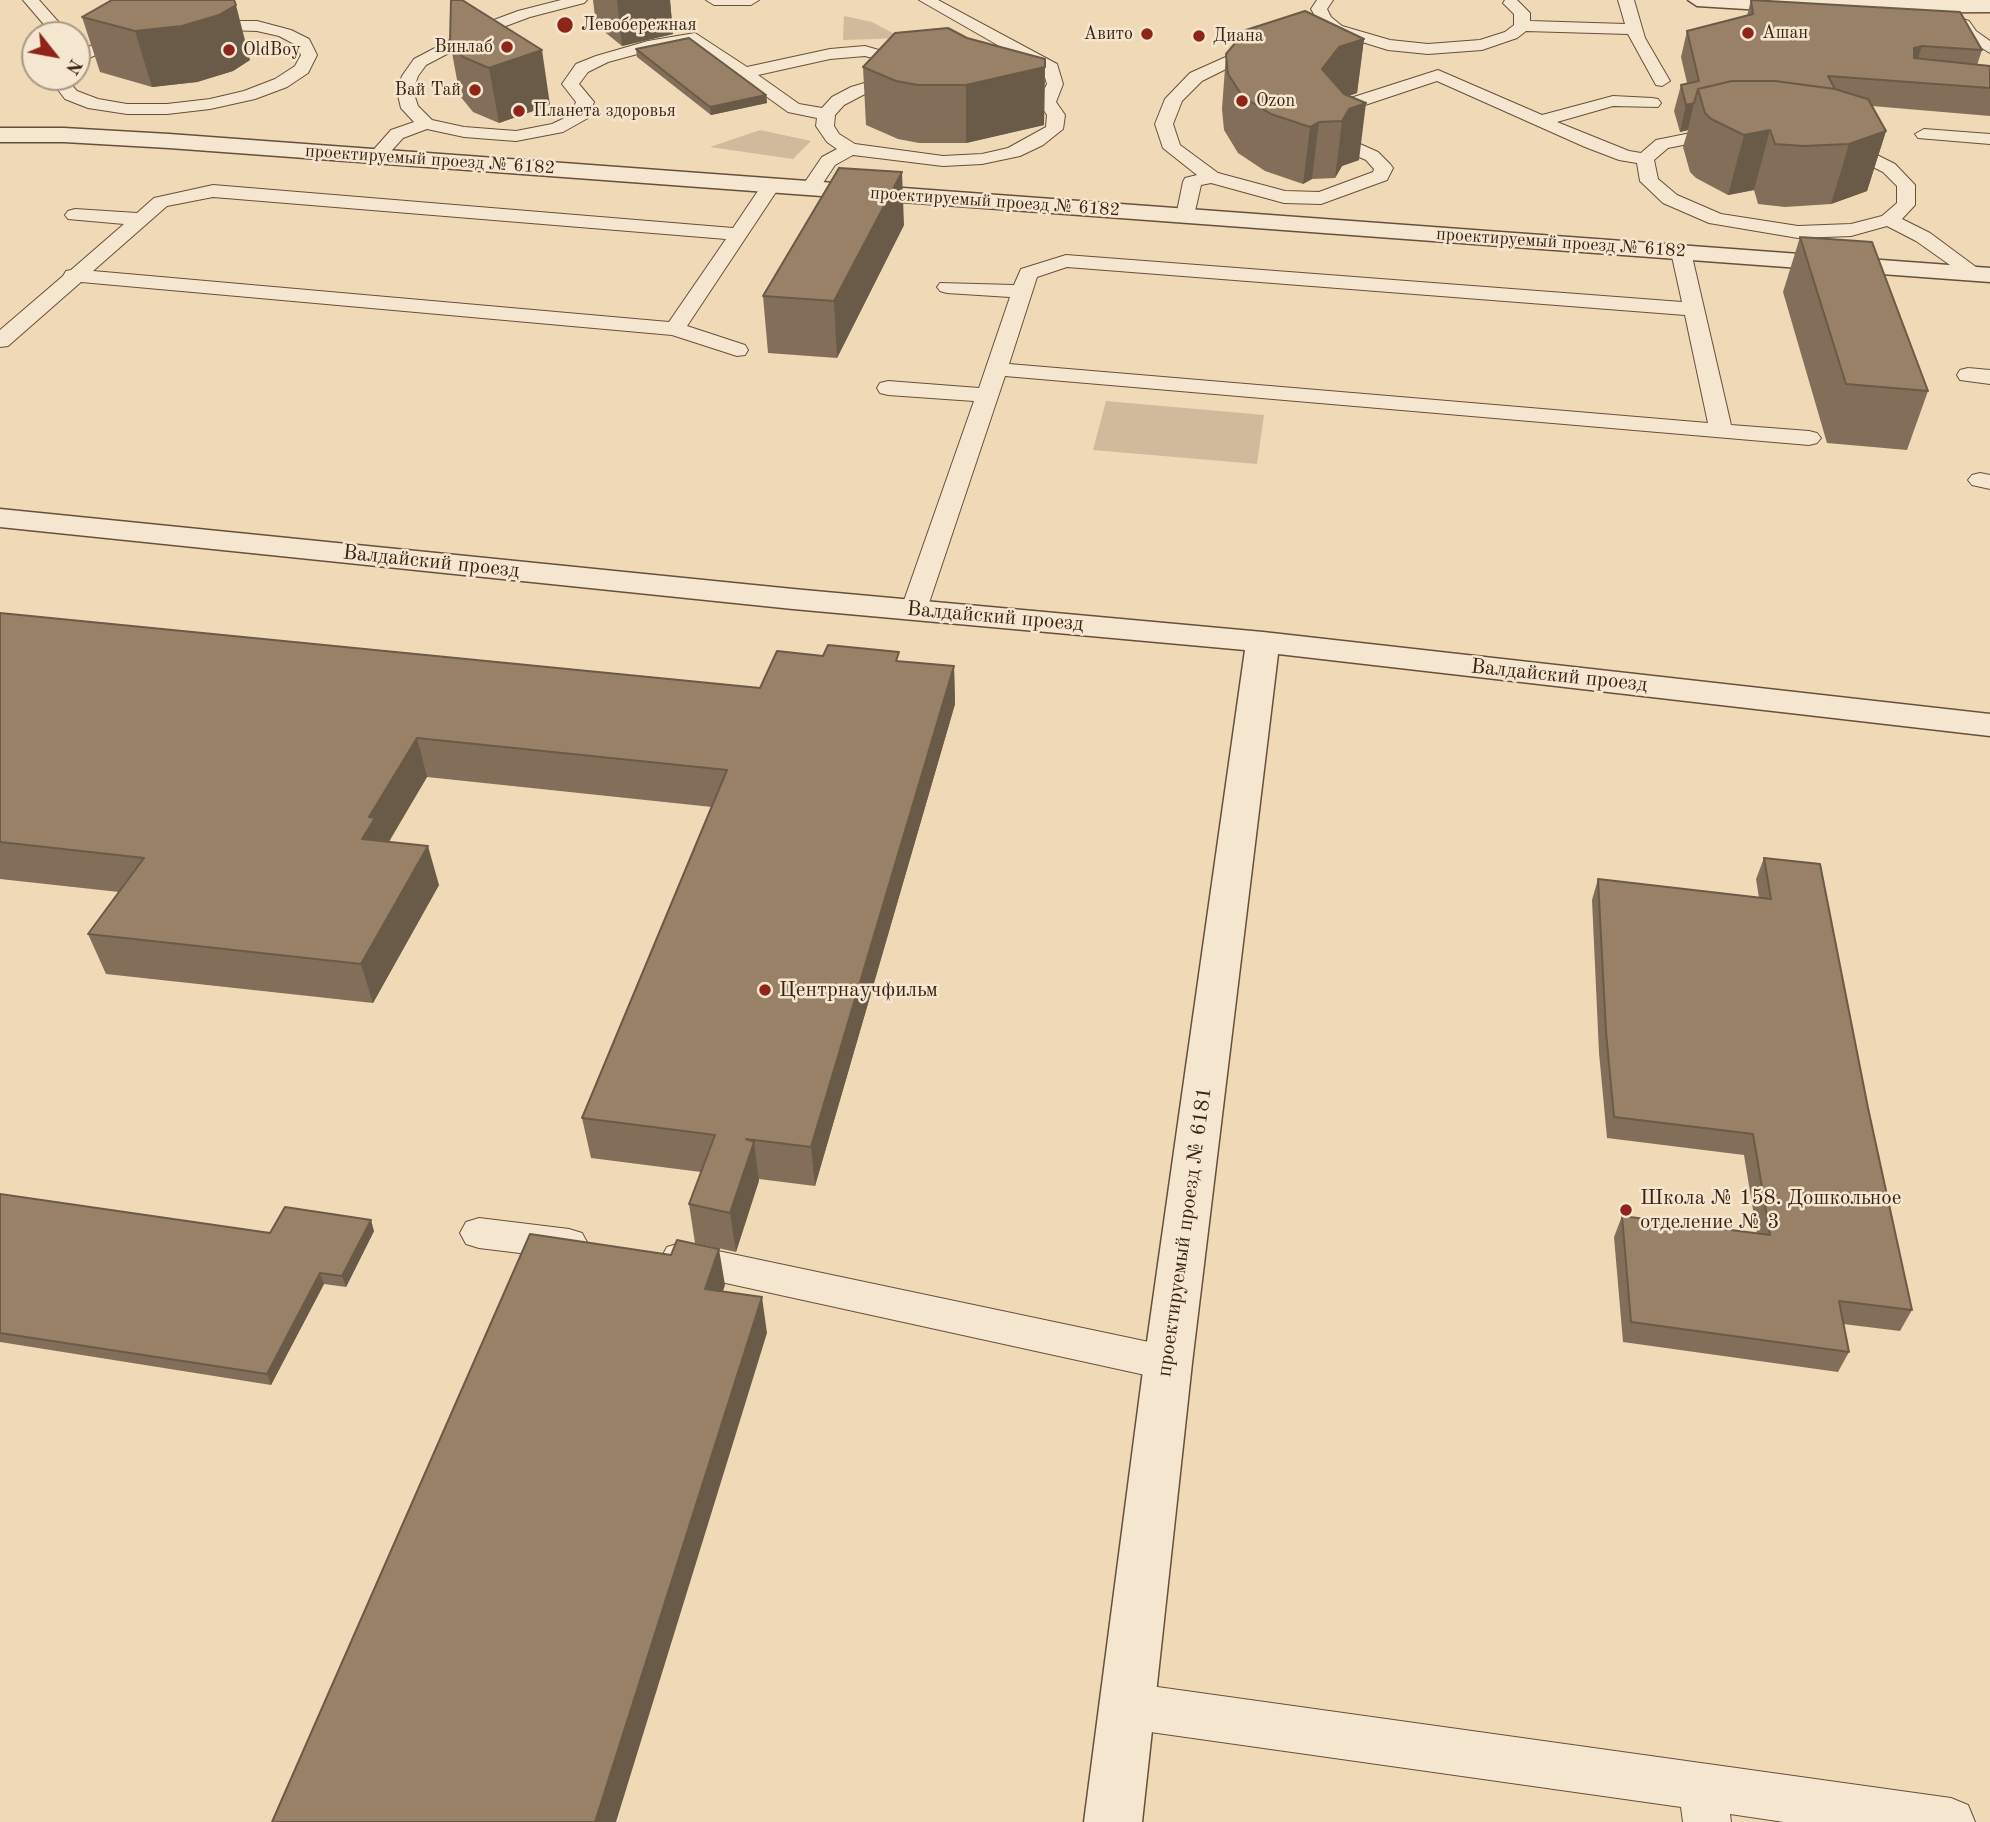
<!DOCTYPE html>
<html>
<head>
<meta charset="utf-8">
<style>
	body { margin:0 }
	#map { position:relative; width:1990px; height:1822px; overflow:hidden; background:#efd9b7; font-family:"Old Standard TT",serif }
	canvas { display:block }
	.north { position:absolute; left:21px; top:21px; width:70px; height:70px; box-sizing:border-box; background:#f5e6d0; border:2px solid #aa9883; border-radius:50%; rotate:121deg; font-size:19px; font-weight:700; line-height:28px; text-align:center; color:#3a2210 }
	.north::after { content:''; display:block; margin:auto; width:24px; height:32px; background:#8f2418; clip-path:polygon(50% 0,100% 100%,50% 72%,0 100%) }
</style>
</head>
<body>
<div id="map">
<canvas width="1990" height="1822"></canvas>
<div class="north">N</div>
</div>
<script>
const ctx = document.querySelector('canvas').getContext('2d');
ctx.lineJoin = 'round';
function fillPath(path, color) {
  ctx.fillStyle = color;
  ctx.fill(path, 'evenodd');
}
function toPath(rows) {
  const path = new Path2D();
  for (const r of rows) {
    path.moveTo(r[0], r[1]);
    for (let i = 2; i < r.length; i += 2) path.lineTo(r[i], r[i + 1]);
  }
  return path;
}
function trace(path, color, width, dash) {
  ctx.strokeStyle = color;
  ctx.lineWidth = width;
  ctx.lineCap = dash ? 'butt' : 'round';
  ctx.setLineDash(dash || []);
  ctx.stroke(path);
}
function write(font, color, halo, rows, align = 'center') {
  ctx.font = font + ' "Old Standard TT",serif';
  ctx.lineWidth = 5;
  ctx.setLineDash([]);
  ctx.textBaseline = 'middle';
  ctx.strokeStyle = halo;
  ctx.fillStyle = color;
  for (const [text, x, y, turn = 0] of rows) {
    ctx.save();
    ctx.translate(x, y);
    ctx.rotate((+turn || 0) * Math.PI / 180);
    ctx.textAlign = isNaN(turn) ? turn : align;
    if (halo) ctx.strokeText(text, 0, 0);
    ctx.fillText(text, 0, 0);
    ctx.restore();
  }
}
fillPath(toPath([
	[844,16,872,22,902,38,843,40],
	[760,130,811,141,793,159,710,147],
	[1106,401,1264,415,1257,464,1093,450]
]), '#d0ba9b');
const service = toPath([
	[23,0,39,0,70,35,53,35,23,0],
	[561,0,587,0,584,3,530,17,487,33,426,65,418,76,413,91,418,106,432,120,464,127,516,131,552,124,571,115,576,102,562,84,576,64,596,56,648,41,695,33,747,67,830,49,865,46,882,51,884,54,882,57,876,59,865,56,830,59,758,75,799,104,822,108,832,97,851,87,878,79,949,71,1007,79,1043,92,1047,84,1043,71,919,0,938,0,1057,64,1063,84,1056,102,1065,115,1063,129,1043,145,1020,156,982,164,943,166,853,155,835,165,817,192,810,194,801,188,822,157,837,149,827,142,816,126,817,118,788,112,692,43,656,49,608,62,588,72,579,84,594,102,588,118,563,132,516,141,464,137,427,129,403,138,383,160,371,160,368,156,391,130,414,122,401,108,397,91,402,76,414,59,475,27,518,11,561,0],
	[949,81,1004,89,1025,96,1041,106,1047,115,1046,127,1008,148,982,154,943,156,855,144,839,134,834,126,835,115,844,105,863,95,886,88,949,81],
	[706,0,759,0,751,5,714,5,706,0],
	[1317,0,1333,0,1327,9,1331,17,1342,26,1390,40,1428,44,1480,40,1505,32,1514,25,1514,14,1503,3,1505,0,1517,0,1530,13,1530,21,1625,24,1618,0,1634,0,1645,38,1670,81,1662,86,1656,85,1628,34,1526,31,1517,38,1482,50,1428,54,1388,50,1330,32,1319,23,1311,9,1317,0],
	[1963,19,1969,21,1976,31,1990,41,1990,53,1964,37,1955,24,1963,19],
	[199,21,257,21,291,30,309,39,317,55,308,73,287,87,255,99,210,109,167,114,127,114,88,108,65,99,53,83,54,77,70,77,69,82,77,91,98,99,127,104,167,104,210,99,244,91,275,79,295,66,301,55,296,45,279,36,257,31,193,29,191,26,199,21],
	[134,31,140,33,142,36,140,39,114,46,77,64,77,53,102,40,134,31],
	[1267,43,1275,48,1273,51,1240,62,1202,81,1182,101,1173,124,1180,145,1218,173,1285,191,1319,192,1373,172,1374,169,1366,160,1339,148,1318,124,1335,103,1438,70,1542,115,1613,96,1652,98,1658,99,1661,103,1658,107,1613,106,1557,122,1629,151,1641,153,1656,140,1726,126,1732,127,1735,131,1732,135,1668,148,1654,160,1658,179,1677,195,1721,214,1798,226,1851,224,1882,216,1897,203,1897,186,1883,172,1847,154,1830,149,1827,145,1836,140,1859,146,1895,164,1915,185,1915,205,1902,219,1930,233,1984,273,1981,277,1974,279,1967,277,1916,241,1887,226,1851,236,1798,238,1709,223,1663,203,1640,181,1637,163,1619,160,1585,147,1437,81,1347,111,1336,124,1351,140,1378,152,1390,164,1393,168,1387,180,1321,204,1284,203,1211,183,1201,185,1193,220,1179,220,1176,216,1183,182,1185,178,1197,175,1163,148,1155,124,1165,99,1190,73,1228,56,1267,43],
	[1924,129,1990,134,1990,144,1918,138,1915,134,1924,129],
	[771,180,780,186,687,326,745,345,748,350,745,355,737,356,672,335,81,282,8,346,0,347,0,330,63,276,66,271,71,270,124,224,68,219,65,215,68,211,75,209,137,213,154,198,213,185,733,228,764,182,771,180],
	[213,197,726,239,669,322,93,271,167,206,213,197],
	[1681,246,1688,248,1691,252,1731,425,1809,431,1817,433,1821,438,1817,443,1809,445,1005,376,927,609,923,615,914,617,905,615,901,609,974,401,888,395,880,393,877,388,880,383,888,381,979,388,1010,297,947,293,940,291,937,287,940,283,1014,285,1021,269,1066,255,1682,302,1671,252,1674,248,1681,246],
	[1067,267,1685,315,1708,423,1009,364,1037,277,1067,267],
	[1968,368,1990,370,1990,384,1960,380,1957,375,1960,370,1968,368],
	[1980,473,1990,475,1990,489,1972,485,1968,480,1972,475,1980,473],
	[479,1218,569,1229,582,1233,588,1244,582,1255,569,1259,479,1248,466,1244,460,1233,466,1222,479,1218],
	[680,1243,1168,1346,1182,1351,1188,1363,1182,1375,1168,1380,680,1273,667,1269,661,1258,667,1247,680,1243],
	[1129,1683,1951,1798,1968,1805,1975,1822,1784,1822,1730,1814,1731,1822,1683,1822,1681,1807,1129,1729,1113,1722,1106,1706,1113,1690,1129,1683]
]);
const minor = toPath([
	[0,128,64,128,169,134,1990,268,1990,282,169,148,64,142,0,142,0,128],
	[0,509,793,589,1263,632,1990,714,1990,736,1278,654,1192,1363,1142,1822,1084,1822,1144,1363,1245,650,793,609,0,527,0,509]
]);
const tertiary = toPath([
	[1688,0,1990,0,1990,12,1811,13,1697,6,1688,0]
]);
trace(service, '#67503a', 2);
trace(minor, '#67503a', 3);
trace(tertiary, '#67503a', 3);
fillPath(service, '#f5e6d0');
fillPath(minor, '#f5e6d0');
fillPath(tertiary, '#f5e6d0');
fillPath(toPath([
	[593,0,670,0,673,34,622,46,596,25],
	[1751,0,1982,50,1977,65,1990,66,1990,116,1872,106,1886,131,1867,191,1831,204,1785,207,1758,204,1754,190,1728,195,1696,178,1690,172,1683,147,1688,130,1680,132,1674,111,1681,85,1687,83,1681,57,1687,31,1747,16],
	[82,17,250,60,233,71,197,82,152,87,100,72],
	[967,38,1045,59,1044,125,966,143,919,143,898,139,866,125,863,67],
	[1364,39,1357,93,1349,96,1359,160,1342,166,1335,178,1312,179,1303,184,1265,171,1238,153,1224,130,1222,109,1226,54],
	[450,42,550,105,499,123,473,112,460,96],
	[636,49,766,95,767,103,711,115,637,57],
	[904,225,837,358,768,353,763,296],
	[1800,237,1928,391,1907,450,1827,443,1783,292],
	[0,613,760,688,823,656,954,666,955,704,815,1186,759,1179,736,1252,695,1243,689,1204,701,1172,591,1158,582,1118,712,807,427,777,389,842,439,885,373,1003,106,974,88,934,119,892,0,879],
	[1764,858,1868,1108,1912,1310,1900,1331,1843,1324,1849,1352,1838,1372,1623,1342,1614,1237,1622,1216,1757,1234,1744,1155,1607,1138,1599,1053,1592,900,1598,879,1759,898,1756,879],
	[0,1194,270,1233,374,1231,346,1287,324,1284,271,1385,0,1342]
]), '#836f59');
fillPath(toPath([
	[617,0,670,0,673,34,622,46],
	[236,5,250,60,233,71,197,82,152,87,135,31],
	[1364,39,1357,93,1333,101,1319,122,1312,179,1303,184,1310,127,1322,69,1339,47],
	[1922,46,1914,71,1914,48],
	[542,50,550,105,499,123,489,68],
	[1045,59,1044,125,966,143,966,85],
	[766,95,767,103,711,115,710,107],
	[1366,103,1359,160,1342,166,1335,178,1342,121,1349,109],
	[1694,103,1688,130,1680,132,1686,105],
	[1770,130,1754,190,1728,195,1744,135],
	[1886,131,1867,191,1831,204,1849,144],
	[902,172,904,225,837,358,834,301],
	[954,666,955,704,815,1186,811,1147],
	[417,738,427,777,384,849,362,839,369,817],
	[428,846,439,885,373,1003,361,964],
	[754,1142,759,1181,736,1252,730,1213],
	[371,1220,374,1231,346,1287,342,1276],
	[719,1249,725,1285,712,1325,705,1289],
	[320,1273,324,1284,271,1385,267,1374],
	[762,1297,767,1333,616,1822,595,1822]
]), '#6a5a48');
const building = toPath([
	[112,0,234,0,236,5,219,15,182,26,135,31,82,17,112,0],
	[451,0,462,0,542,50,489,68,463,57,450,42,451,0],
	[1751,0,1960,12,1982,50,1922,46,1914,48,1914,58,1990,66,1990,88,1828,76,1835,89,1775,81,1732,81,1698,89,1694,103,1686,105,1681,85,1699,81,1687,31,1753,14,1751,0],
	[1305,11,1364,39,1339,47,1322,69,1344,94,1366,103,1349,109,1342,121,1319,122,1310,127,1271,114,1243,97,1228,74,1226,54,1246,30,1305,11],
	[948,28,967,38,1045,59,1045,67,966,85,918,85,896,81,863,67,895,33,948,28],
	[689,38,766,95,710,107,636,49,689,38],
	[1732,81,1775,81,1835,89,1864,98,1868,99,1886,131,1849,144,1803,146,1775,144,1770,130,1744,135,1711,119,1705,113,1698,89,1732,81],
	[839,168,902,172,834,301,763,296,839,168],
	[1800,237,1872,242,1928,391,1846,384,1800,237],
	[0,613,760,688,777,651,823,656,828,645,899,652,896,661,954,666,811,1147,746,1139,754,1142,730,1213,689,1204,715,1135,582,1118,727,770,417,738,369,817,375,818,362,839,428,846,361,964,88,934,144,858,0,842,0,613],
	[1764,858,1820,864,1868,1108,1912,1310,1839,1301,1849,1352,1631,1322,1622,1216,1770,1235,1753,1134,1614,1117,1606,1032,1598,879,1771,899,1764,858],
	[0,1194,270,1233,285,1207,371,1220,342,1276,320,1273,267,1374,0,1333,0,1194],
	[530,1234,671,1255,677,1240,719,1249,705,1289,762,1297,595,1822,272,1822,530,1234]
]);
fillPath(building, '#988167');
trace(building, '#6a5a48', 2);
for (const [x, y, r, color] of [
	[565,25,9,"#8f2418"],
	[1748,33,7,"#8f2418"],
	[1147,34,7,"#8f2418"],
	[1199,36,7,"#8f2418"],
	[507,47,7,"#8f2418"],
	[229,50,7,"#8f2418"],
	[475,90,7,"#8f2418"],
	[1242,101,7,"#8f2418"],
	[519,111,7,"#8f2418"],
	[765,990,7,"#8f2418"],
	[1626,1210,7,"#8f2418"]
]) {
  const dot = new Path2D();
  dot.arc(x, y, r, 0, 2 * Math.PI);
  ctx.fillStyle = color;
  ctx.fill(dot);
  trace(dot, '#f5e6d0', 2.5);
}
write('18px', '#3a2210', '#f5e6d0', [
	["Левобережная",581,25],
	["Ашан",1762,33],
	["Авито",1133,34,"right"],
	["Диана",1213,36],
	["Винлаб",493,47,"right"],
	["OldBoy",243,50],
	["Вай Тай",461,90,"right"],
	["Ozon",1256,101],
	["Планета здоровья",533,111]
], 'left');
write('18px', '#3a2210', '#f5e6d0', [
	["проектируемый проезд № 6182",430,160,4],
	["проектируемый проезд № 6182",995,202,4],
	["проектируемый проезд № 6182",1561,243,4]
]);
write('21px', '#3a2210', '#f5e6d0', [
	["Валдайский проезд",431,562,6],
	["Валдайский проезд",995,617,5],
	["Валдайский проезд",1559,676,6],
	["проектируемый проезд № 6181",1185,1232,-82]
]);
write('21px', '#3a2210', '#f5e6d0', [
	["Центрнаучфильм",779,990],
	["Школа № 158. Дошкольное",1640,1198],
	["отделение № 3",1640,1222]
], 'left');
</script>
</body>
</html>
